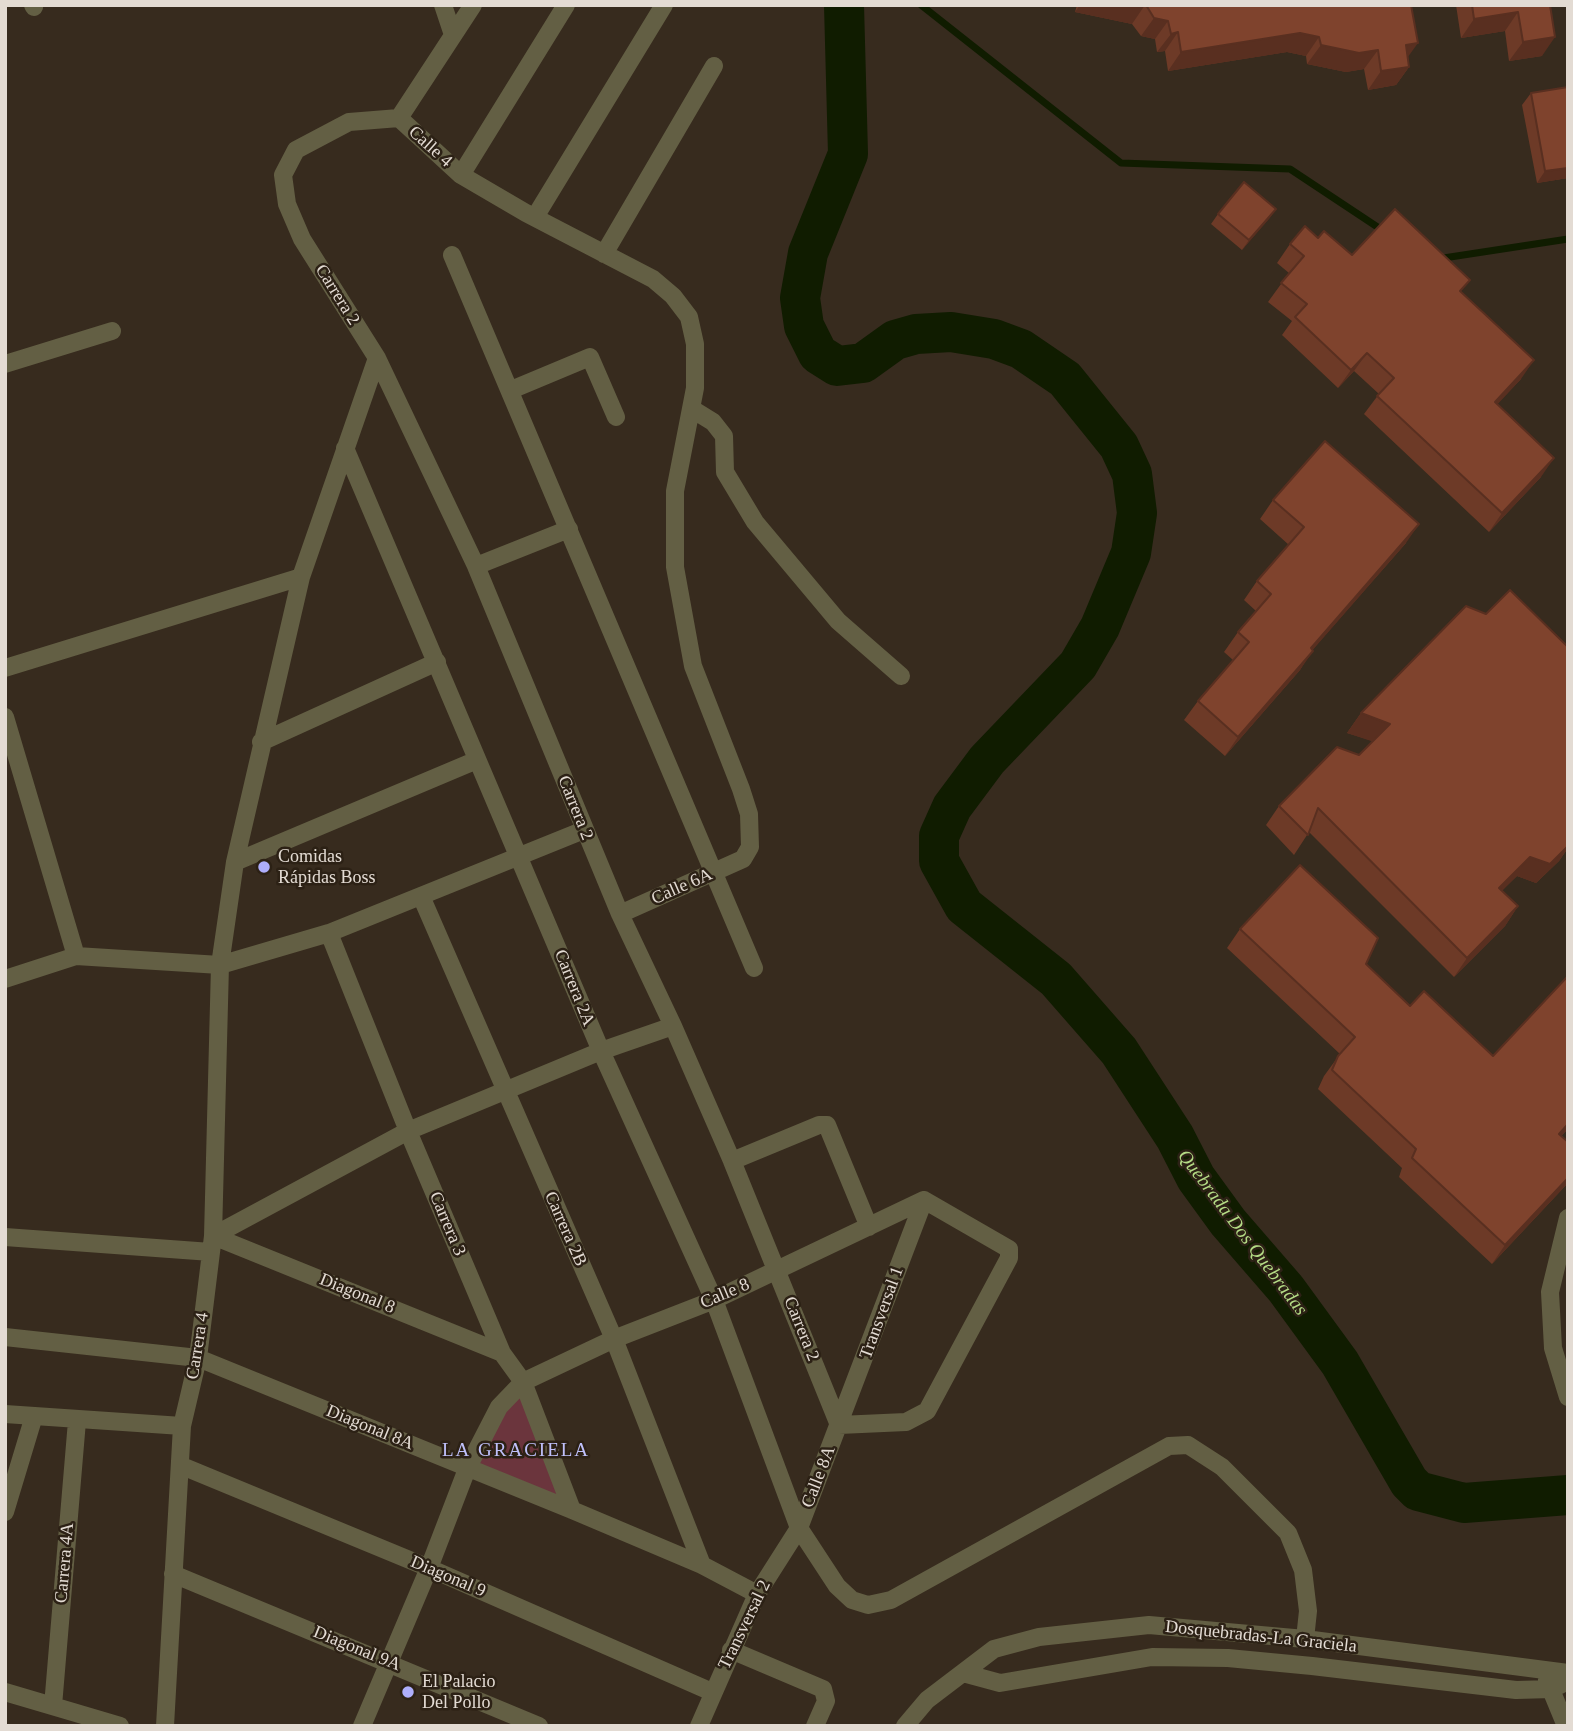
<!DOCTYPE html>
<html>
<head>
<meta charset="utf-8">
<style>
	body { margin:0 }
	#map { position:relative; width:1573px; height:1731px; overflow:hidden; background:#372b1e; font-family:"Times New Roman",serif }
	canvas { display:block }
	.frame { position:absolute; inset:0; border:7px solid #e3dbd3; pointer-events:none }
</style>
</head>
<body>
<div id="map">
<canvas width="1573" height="1731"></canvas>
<div class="frame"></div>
</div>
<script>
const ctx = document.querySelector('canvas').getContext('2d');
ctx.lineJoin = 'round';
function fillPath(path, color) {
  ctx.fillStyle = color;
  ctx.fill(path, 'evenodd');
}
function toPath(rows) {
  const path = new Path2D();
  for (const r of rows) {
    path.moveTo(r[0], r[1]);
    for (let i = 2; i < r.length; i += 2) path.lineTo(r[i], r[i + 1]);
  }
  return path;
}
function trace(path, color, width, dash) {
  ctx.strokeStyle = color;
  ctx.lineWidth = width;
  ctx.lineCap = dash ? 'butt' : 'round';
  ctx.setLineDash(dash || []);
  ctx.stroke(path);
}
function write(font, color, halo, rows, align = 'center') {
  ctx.font = font + ' "Times New Roman",serif';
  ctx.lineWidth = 5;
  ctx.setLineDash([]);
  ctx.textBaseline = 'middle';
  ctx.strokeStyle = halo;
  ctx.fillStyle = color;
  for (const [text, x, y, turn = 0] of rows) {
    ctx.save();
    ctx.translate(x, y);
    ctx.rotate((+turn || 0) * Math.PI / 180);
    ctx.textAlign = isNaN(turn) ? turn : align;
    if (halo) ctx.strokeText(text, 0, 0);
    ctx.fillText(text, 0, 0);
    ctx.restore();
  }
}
fillPath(toPath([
	[523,1382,572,1510,467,1469]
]), '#6b353d');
trace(toPath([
	[921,5,1121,163,1290,169,1385,232],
	[1437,259,1568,239]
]), '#101c00', 7);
trace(toPath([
	[844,5,848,154,808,253,800,298,804,326,818,354,837,366,863,363,895,340,916,334,951,332,994,339,1021,349,1065,379,1119,446,1132,474,1137,513,1131,553,1100,627,1078,665,987,760,952,807,939,836,939,861,964,906,1056,979,1119,1051,1175,1137,1196,1178,1228,1222,1286,1289,1340,1363,1409,1482,1418,1491,1464,1503,1568,1495]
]), '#101c00', 40);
trace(toPath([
	[33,5,34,7],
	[443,5,453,35],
	[399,118,473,5],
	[461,175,566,5],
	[535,217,664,5],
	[604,254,714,66],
	[452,255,754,968],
	[5,364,112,331],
	[511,390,590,357,616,417],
	[692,409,713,422,724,436,725,472,755,522,838,621,901,676],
	[345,448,601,1051,714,1300,799,1528,837,1586,852,1600,868,1605,891,1600,1169,1446,1188,1445,1222,1467,1288,1533,1303,1570,1308,1611,1305,1639],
	[476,566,569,529],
	[5,668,301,577],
	[5,717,76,956],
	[261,742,437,662],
	[235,862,477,760],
	[421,896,614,1339,702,1565],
	[620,914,743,859,750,847,749,814,741,789,693,666,675,567,675,491,695,388,695,344,689,317,673,296,653,279,526,213,461,175,399,118,349,122,296,150,283,175,287,204,302,239,377,358,476,566,620,914,673,1026,732,1161,839,1425],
	[329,933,408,1131,502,1353,523,1382,572,1510],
	[5,979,76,956,220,965,329,933,584,830],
	[732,1161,819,1125,827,1125,869,1227],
	[1568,1218,1550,1292,1553,1348,1568,1397],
	[213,1236,408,1131,601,1051,673,1026],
	[213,1236,502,1353],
	[5,1237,211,1252],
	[5,1337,198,1358,572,1510,702,1565,757,1594],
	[5,1414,182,1426],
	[839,1425,906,1422,927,1411,1009,1258,1009,1249,924,1200],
	[182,1466,429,1568,712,1692],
	[5,1512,34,1416],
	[173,1574,539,1726],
	[731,1650,823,1689,826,1701,815,1726],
	[963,1673,1000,1683,1152,1657,1228,1658,1312,1666,1516,1690,1552,1689,1568,1681],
	[1547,1680,1566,1726],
	[5,1692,120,1726],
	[53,1706,77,1421],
	[165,1726,182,1426,198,1358,213,1236,220,965,235,862,301,577,377,358],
	[362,1726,429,1568,467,1469,499,1407,523,1382,614,1339,714,1300,924,1200],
	[699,1726,757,1594,799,1528,924,1200],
	[905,1726,927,1700,994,1649,1039,1637,1149,1625,1305,1639,1568,1673]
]), '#635f44', 18);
fillPath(toPath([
	[1077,5,1411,5,1408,57,1409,67,1396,85,1368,90,1364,69,1346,72,1307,64,1306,56,1287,52,1168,71,1165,51,1157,52,1155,39,1141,36,1132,24,1075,12],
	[1456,5,1550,5,1542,56,1509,61,1505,31,1461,38],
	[1531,93,1568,178,1537,183,1522,105],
	[1276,209,1242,250,1211,224,1218,214],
	[1318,238,1352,255,1461,292,1521,379,1497,404,1541,477,1489,532,1364,414,1379,394,1354,371,1338,388,1282,335,1292,321,1268,302,1289,273,1277,263,1290,244],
	[1273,500,1406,543,1312,650,1300,670,1225,756,1184,720,1198,701,1233,660,1224,652,1238,632,1256,611,1244,600,1257,581,1289,545,1260,519],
	[1568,647,1568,848,1559,861,1536,883,1517,876,1502,890,1518,906,1505,926,1454,977,1309,832,1294,855,1266,825,1279,806,1359,755,1373,741,1347,733,1361,713],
	[1240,929,1366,964,1410,1006,1493,1056,1568,976,1568,1129,1561,1136,1568,1142,1568,1183,1492,1264,1399,1177,1402,1168,1318,1089,1324,1076,1340,1054,1227,948]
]), '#6d3a27');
fillPath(toPath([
	[1080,5,1145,5,1132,24,1075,12],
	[1518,12,1505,31,1461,38,1474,19],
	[1154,18,1168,21,1155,39,1141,36],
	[1178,32,1165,51,1157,52,1171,34],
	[1300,33,1319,37,1306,56,1287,52,1168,71,1181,52],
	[1555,37,1542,56,1509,61,1523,42],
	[1418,43,1405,61,1406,45],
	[1321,45,1378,50,1364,69,1346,72,1307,64],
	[1409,67,1396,85,1368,90,1381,71],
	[1568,168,1568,178,1537,183,1545,171],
	[1276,209,1269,219,1242,250,1249,240],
	[1367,353,1354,371,1338,388,1351,370],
	[1534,360,1521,379,1482,421,1495,402],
	[1554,458,1541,477,1489,532,1502,513],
	[1419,524,1406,543,1297,668,1311,648],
	[1313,651,1300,670,1225,756,1238,737],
	[1361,713,1390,724,1377,743,1347,733],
	[1568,846,1568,848,1559,861,1536,883,1517,876,1486,907,1499,888,1530,857],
	[1518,906,1505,926,1454,977,1467,958],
	[1568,1124,1568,1129,1545,1153,1559,1134],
	[1568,1178,1568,1183,1492,1264,1505,1245]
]), '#592f20');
const building = toPath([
	[1146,5,1411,5,1418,43,1406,45,1409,67,1381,71,1378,50,1359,53,1321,45,1319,37,1300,33,1181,52,1178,32,1171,34,1168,21,1154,18,1146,5],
	[1472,5,1550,5,1555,37,1523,42,1518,12,1474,19,1472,5],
	[1568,87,1568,168,1545,171,1531,93,1568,87],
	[1244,182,1276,209,1249,240,1218,214,1244,182],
	[1395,209,1470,280,1460,291,1534,360,1495,402,1554,458,1502,513,1377,396,1394,378,1367,353,1351,370,1295,317,1307,304,1281,283,1304,256,1290,244,1305,226,1318,238,1324,231,1352,255,1395,209],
	[1325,441,1419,524,1311,648,1313,651,1238,737,1198,701,1249,642,1238,632,1271,594,1257,581,1304,527,1273,500,1325,441],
	[1510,590,1568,647,1568,846,1550,864,1530,857,1499,888,1518,906,1467,958,1318,808,1308,835,1279,806,1337,747,1359,755,1390,724,1361,713,1466,606,1486,614,1510,590],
	[1300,865,1378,938,1366,964,1410,1006,1424,991,1493,1056,1568,976,1568,1124,1559,1134,1568,1142,1568,1178,1505,1245,1412,1158,1416,1149,1332,1070,1338,1056,1355,1037,1240,929,1300,865]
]);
fillPath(building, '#7f432d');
trace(building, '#592f20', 2);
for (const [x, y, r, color] of [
	[264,867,7,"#aeaefb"],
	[408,1692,7,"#aeaefb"]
]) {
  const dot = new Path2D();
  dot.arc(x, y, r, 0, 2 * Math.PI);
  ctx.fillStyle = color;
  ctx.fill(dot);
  trace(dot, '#2c2115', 2.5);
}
write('18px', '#e3dbd3', '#2c2115', [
	["Calle 4",430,147,42],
	["Carrera 2",337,295,58],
	["Carrera 2",575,808,68],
	["Calle 6A",682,887,-24],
	["Carrera 2A",574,988,68],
	["Carrera 3",447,1224,67],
	["Carrera 2B",565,1229,66],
	["Diagonal 8",357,1294,22],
	["Calle 8",725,1294,-23],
	["Transversal 1",882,1313,-70],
	["Carrera 2",801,1329,68],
	["Carrera 4",198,1346,-81],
	["Diagonal 8A",370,1428,22],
	["Calle 8A",819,1477,-69],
	["Carrera 4A",65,1563,-85],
	["Diagonal 9",448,1577,23],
	["Transversal 2",745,1625,-64],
	["Dosquebradas-La Graciela",1261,1637,6],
	["Diagonal 9A",357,1649,22]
]);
write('18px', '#e3dbd3', '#2c2115', [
	["Comidas",278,857],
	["Rápidas Boss",278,878],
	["El Palacio",422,1682],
	["Del Pollo",422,1703]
], 'left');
write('italic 19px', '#b4db85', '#2c2115', [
	["Quebrada Dos Quebradas",1242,1233,53]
]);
ctx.letterSpacing = '2px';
write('19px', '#bfc0fa', '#2c2115', [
	["LA GRACIELA",516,1451]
]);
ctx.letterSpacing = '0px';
</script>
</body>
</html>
